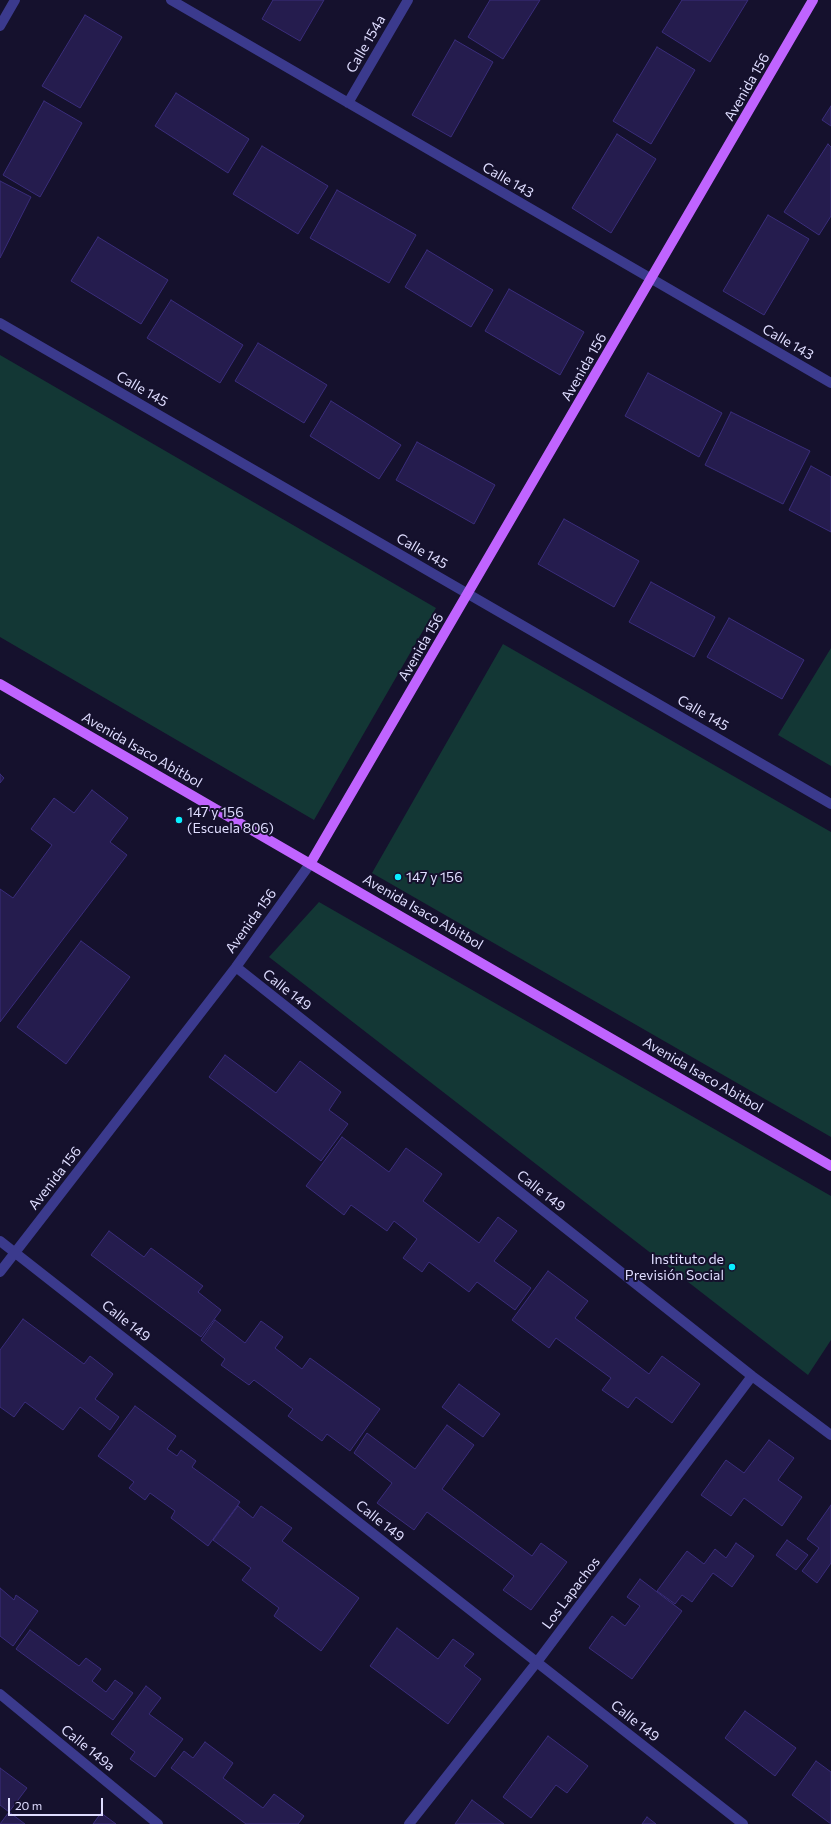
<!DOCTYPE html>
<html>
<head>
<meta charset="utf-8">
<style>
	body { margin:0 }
	#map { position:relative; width:831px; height:1824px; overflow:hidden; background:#15112d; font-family:Commissioner,sans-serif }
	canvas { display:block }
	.scale { position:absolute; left:8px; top:1798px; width:95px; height:18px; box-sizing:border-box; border:2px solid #dfddff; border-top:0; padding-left:5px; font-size:12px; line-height:14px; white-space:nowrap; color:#dfddff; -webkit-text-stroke:3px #15112d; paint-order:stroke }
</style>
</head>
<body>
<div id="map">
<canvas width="831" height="1824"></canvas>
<div class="scale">20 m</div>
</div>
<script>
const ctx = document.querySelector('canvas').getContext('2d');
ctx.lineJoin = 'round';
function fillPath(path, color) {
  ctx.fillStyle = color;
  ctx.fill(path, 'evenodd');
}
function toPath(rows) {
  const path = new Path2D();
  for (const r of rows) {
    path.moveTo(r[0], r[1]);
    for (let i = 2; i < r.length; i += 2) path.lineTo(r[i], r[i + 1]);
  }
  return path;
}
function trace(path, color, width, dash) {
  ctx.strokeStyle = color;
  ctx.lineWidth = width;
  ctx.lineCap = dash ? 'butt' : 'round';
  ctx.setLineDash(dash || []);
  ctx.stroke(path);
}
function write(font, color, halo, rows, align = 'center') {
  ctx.font = font + ' Commissioner,sans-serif';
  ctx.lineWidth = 4;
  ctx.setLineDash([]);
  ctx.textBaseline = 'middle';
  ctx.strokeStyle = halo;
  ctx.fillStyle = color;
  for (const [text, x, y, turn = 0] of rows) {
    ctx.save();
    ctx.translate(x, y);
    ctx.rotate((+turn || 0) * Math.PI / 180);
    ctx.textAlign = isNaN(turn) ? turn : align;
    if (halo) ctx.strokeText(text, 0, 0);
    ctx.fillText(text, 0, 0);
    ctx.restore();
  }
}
fillPath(toPath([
	[0,355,436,608,314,820,0,637],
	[503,644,831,832,831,1137,372,873],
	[831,648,831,766,778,735],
	[319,902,831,1196,831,1340,808,1375,269,957]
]), '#133735');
const building = toPath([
	[273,0,324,0,300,41,262,19,273,0],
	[490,0,540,0,503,59,468,37,490,0],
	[682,0,748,0,710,62,662,32,682,0],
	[85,15,122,37,80,108,42,86,85,15],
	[455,40,493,62,451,137,412,115,455,40],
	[657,47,695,70,651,144,613,121,657,47],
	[176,93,249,139,228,173,155,126,176,93],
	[44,101,82,123,40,197,3,175,44,101],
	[831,106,831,126,822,120,831,106],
	[617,134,656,159,611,233,572,208,617,134],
	[828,144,831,147,831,216,819,235,784,212,828,144],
	[262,146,328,186,298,234,233,194,262,146],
	[0,181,31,197,0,258,0,181],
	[337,190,416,235,389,283,310,238,337,190],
	[768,215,809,239,764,315,723,291,768,215],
	[98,237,168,280,141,324,71,281,98,237],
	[427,250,493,290,471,327,405,287,427,250],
	[509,289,584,332,560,375,485,331,509,289],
	[171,300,243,345,220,383,147,338,171,300],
	[258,343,327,385,304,423,235,381,258,343],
	[648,373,722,413,699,457,625,416,648,373],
	[331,401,401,445,379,479,310,436,331,401],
	[731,412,810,451,783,504,705,465,731,412],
	[417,442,495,485,474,524,396,480,417,442],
	[811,466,831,477,831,532,789,510,811,466],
	[564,519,639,561,614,607,538,564,564,519],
	[651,582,715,617,694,657,629,622,651,582],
	[729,618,804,660,782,699,707,657,729,618],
	[0,774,4,778,0,783,0,774],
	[92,790,128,818,110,842,127,855,0,1022,0,889,13,898,52,845,31,829,54,798,74,813,92,790],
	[81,941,130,977,66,1064,17,1027,81,941],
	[225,1055,276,1093,300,1061,341,1092,329,1110,348,1124,321,1161,209,1077,225,1055],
	[342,1137,389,1172,406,1148,442,1174,423,1201,479,1243,498,1217,517,1231,494,1261,531,1288,515,1310,477,1282,469,1292,429,1262,422,1272,403,1258,417,1239,394,1221,387,1231,351,1205,344,1215,306,1186,342,1137],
	[109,1231,144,1257,151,1248,203,1286,198,1292,221,1310,201,1337,91,1255,109,1231],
	[548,1271,588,1301,575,1318,649,1374,662,1356,700,1384,672,1423,636,1397,628,1408,602,1390,611,1378,556,1338,549,1348,512,1320,548,1271],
	[23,1319,84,1364,90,1356,113,1374,95,1399,119,1417,110,1430,80,1407,63,1430,25,1402,14,1417,0,1407,0,1350,23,1319],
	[215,1320,245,1343,261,1321,283,1337,275,1348,302,1369,310,1358,380,1409,350,1451,327,1434,322,1441,288,1416,293,1409,254,1380,249,1385,221,1365,225,1359,201,1340,215,1320],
	[459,1384,500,1414,483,1437,442,1407,459,1384],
	[135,1406,176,1436,167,1449,177,1456,181,1450,196,1461,192,1467,240,1502,208,1546,171,1518,175,1511,150,1493,145,1500,129,1488,134,1482,98,1456,135,1406],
	[447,1425,474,1445,442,1489,532,1556,541,1543,567,1562,531,1610,503,1590,514,1576,427,1512,414,1530,377,1503,392,1483,354,1453,367,1433,415,1469,447,1425],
	[769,1440,794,1458,778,1480,802,1497,782,1526,744,1498,731,1516,701,1495,726,1460,744,1473,769,1440],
	[831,1505,831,1563,817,1583,802,1571,819,1548,807,1539,831,1505],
	[238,1506,253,1518,261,1506,292,1528,282,1541,359,1598,321,1651,274,1616,279,1608,242,1580,251,1568,213,1540,238,1506],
	[787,1540,808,1555,796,1570,776,1555,787,1540],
	[736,1543,754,1556,732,1587,713,1573,692,1602,682,1595,675,1604,657,1591,687,1551,704,1564,715,1549,726,1558,736,1543],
	[640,1579,682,1611,632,1679,589,1648,612,1616,625,1626,640,1606,627,1597,640,1579],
	[0,1588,14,1600,16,1595,38,1611,13,1646,0,1636,0,1588],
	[397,1628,438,1659,453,1639,474,1654,464,1666,481,1679,448,1724,370,1666,397,1628],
	[30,1630,79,1666,86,1658,101,1669,92,1681,106,1692,115,1680,133,1693,113,1720,16,1649,30,1630],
	[146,1686,161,1698,149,1714,183,1739,155,1777,130,1759,135,1752,111,1734,146,1686],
	[745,1711,796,1748,775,1776,725,1738,745,1711],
	[548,1736,588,1766,567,1793,556,1785,531,1818,503,1797,548,1736],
	[205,1742,233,1763,223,1778,263,1808,274,1794,304,1816,298,1824,246,1824,171,1768,184,1751,193,1758,205,1742],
	[816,1761,831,1772,831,1824,792,1795,816,1761],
	[0,1768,27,1788,9,1812,0,1805,0,1768],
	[472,1800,504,1824,455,1824,472,1800],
	[9,1812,25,1824,0,1824,9,1812],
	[101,1813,116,1824,93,1824,101,1813],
	[647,1817,656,1824,642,1824,647,1817]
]);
fillPath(building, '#251c4e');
trace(building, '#3a2d7b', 1);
trace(toPath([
	[171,0,831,383],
	[0,26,15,0],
	[348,103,408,0],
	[0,323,831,804],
	[236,967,752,1376,831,1435],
	[0,1241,743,1824],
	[0,1272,236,967,310,864],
	[0,1694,158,1824],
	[409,1824,537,1662,752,1376]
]), '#3b3a8d', 10);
trace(toPath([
	[0,684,831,1166],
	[310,864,813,0]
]), '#c064ff', 10);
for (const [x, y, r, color] of [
	[179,820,4,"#09efff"],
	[398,877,4,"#09efff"],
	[732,1267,4,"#09efff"]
]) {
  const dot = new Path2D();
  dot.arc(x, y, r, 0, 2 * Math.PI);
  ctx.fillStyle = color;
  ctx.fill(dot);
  trace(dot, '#15112d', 1.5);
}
write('14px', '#dfddff', '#15112d', [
	["Calle 154a",366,44,-60],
	["Avenida 156",747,87,-60],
	["Calle 143",508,180,30],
	["Calle 143",788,342,30],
	["Avenida 156",584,367,-60],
	["Calle 145",142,389,30],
	["Calle 145",422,551,30],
	["Avenida 156",421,647,-60],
	["Calle 145",703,713,30],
	["Avenida Isaco Abitbol",142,750,30],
	["Avenida Isaco Abitbol",423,912,30],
	["Avenida 156",251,921,-54],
	["Calle 149",287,990,38],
	["Avenida Isaco Abitbol",703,1075,30],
	["Avenida 156",55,1178,-52],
	["Calle 149",541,1191,38],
	["Calle 149",126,1321,38],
	["Calle 149",380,1521,38],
	["Los Lapachos",571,1593,-53],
	["Calle 149",635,1721,38],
	["Calle 149a",88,1748,39]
]);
write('14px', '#dfddff', '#15112d', [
	["147 y 156",187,812],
	["(Escuela 806)",187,828],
	["147 y 156",406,877],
	["Instituto de",724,1259,"right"],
	["Previsión Social",724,1275,"right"]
], 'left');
</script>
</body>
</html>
